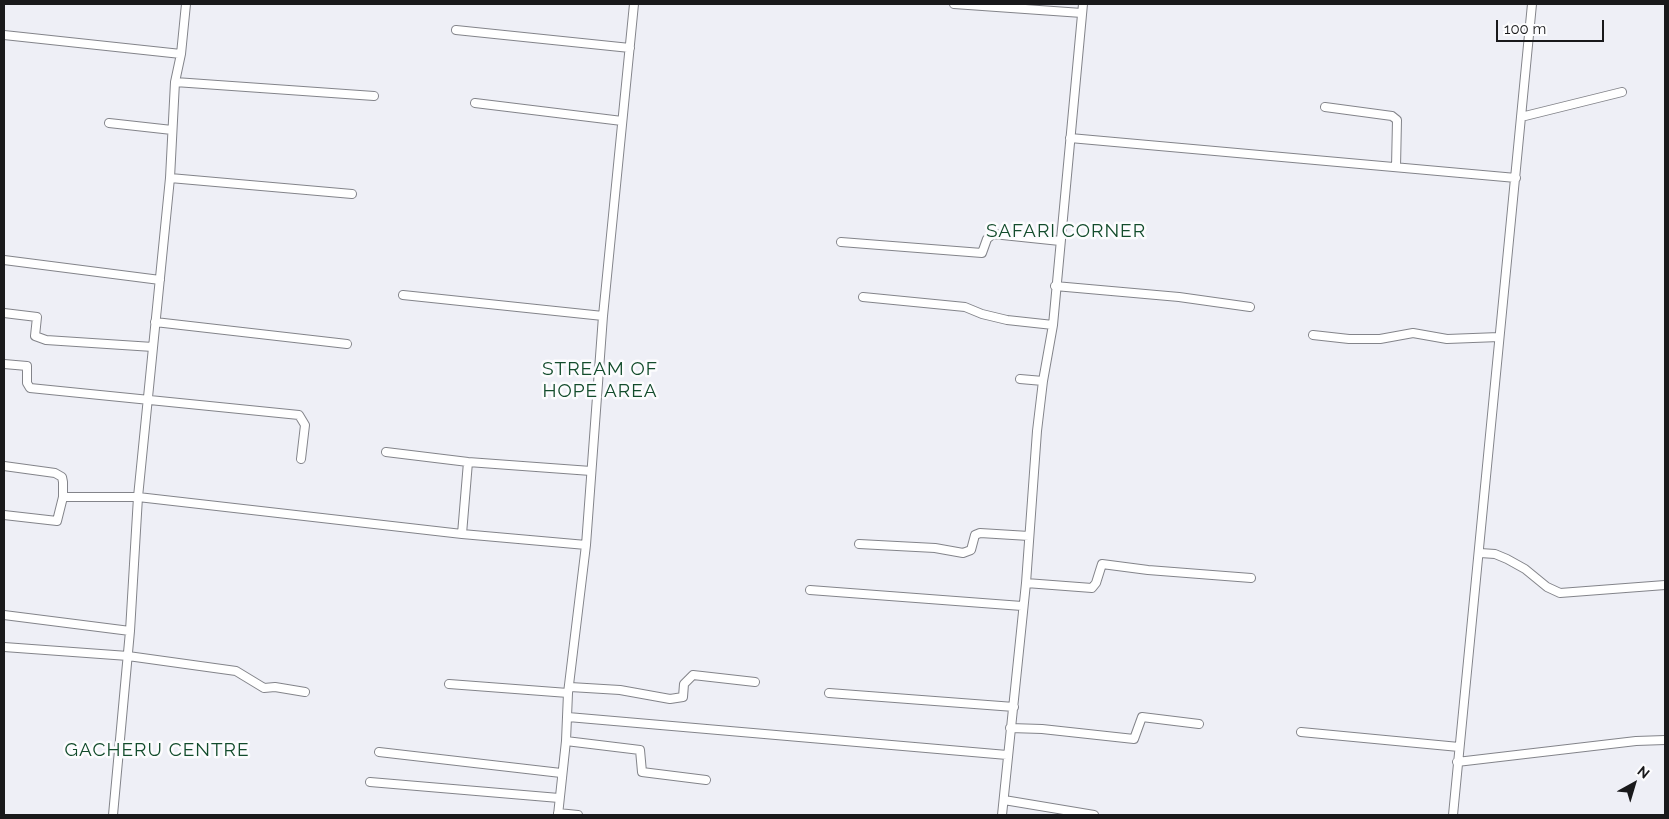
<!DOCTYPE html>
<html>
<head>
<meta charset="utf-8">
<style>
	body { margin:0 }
	#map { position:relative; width:1669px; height:819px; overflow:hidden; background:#eeeff6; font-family:Raleway,sans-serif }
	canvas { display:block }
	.frame { position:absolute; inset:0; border:5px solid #19191b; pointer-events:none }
	.north { position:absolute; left:1609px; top:759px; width:50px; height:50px; -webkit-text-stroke:4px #fcfcfe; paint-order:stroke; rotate:39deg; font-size:14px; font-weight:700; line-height:20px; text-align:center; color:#19191b }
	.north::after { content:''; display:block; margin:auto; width:18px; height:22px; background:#19191b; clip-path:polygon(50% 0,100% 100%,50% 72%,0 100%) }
	.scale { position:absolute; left:1496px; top:20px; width:108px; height:22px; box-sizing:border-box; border:2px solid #19191b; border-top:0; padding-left:6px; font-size:15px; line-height:18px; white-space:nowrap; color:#19191b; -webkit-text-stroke:4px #fcfcfe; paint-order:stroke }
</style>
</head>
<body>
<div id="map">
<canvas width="1669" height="819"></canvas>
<div class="frame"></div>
<div class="north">N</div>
<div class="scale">100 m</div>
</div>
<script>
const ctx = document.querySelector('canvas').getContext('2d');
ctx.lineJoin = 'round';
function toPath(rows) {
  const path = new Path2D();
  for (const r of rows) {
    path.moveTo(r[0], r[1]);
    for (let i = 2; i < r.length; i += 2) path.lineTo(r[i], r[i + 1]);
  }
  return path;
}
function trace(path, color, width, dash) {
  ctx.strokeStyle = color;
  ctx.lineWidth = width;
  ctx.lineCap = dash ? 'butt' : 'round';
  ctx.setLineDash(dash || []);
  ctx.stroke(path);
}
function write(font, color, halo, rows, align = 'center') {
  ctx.font = font + ' Raleway,sans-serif';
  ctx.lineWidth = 5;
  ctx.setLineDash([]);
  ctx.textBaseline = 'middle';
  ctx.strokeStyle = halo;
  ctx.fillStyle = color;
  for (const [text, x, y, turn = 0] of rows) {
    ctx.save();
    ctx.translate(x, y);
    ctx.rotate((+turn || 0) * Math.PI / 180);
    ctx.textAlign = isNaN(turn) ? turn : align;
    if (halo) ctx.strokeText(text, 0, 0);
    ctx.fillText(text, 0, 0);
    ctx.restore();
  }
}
const street = toPath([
	[954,4,1082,13],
	[456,30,630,48],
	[4,35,181,54],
	[175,82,374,96],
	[475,103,622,121],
	[1325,107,1392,116,1397,120,1396,167],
	[1521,117,1622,92],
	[109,123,172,130],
	[1070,138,1516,178],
	[170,178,352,194],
	[841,242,982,253,987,239,993,234,1060,241],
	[4,260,160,280],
	[1055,286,1179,297,1250,307],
	[403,295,603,316],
	[863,297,965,307,982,314,1007,320,1053,325],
	[4,313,37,317,35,336,46,340,153,347],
	[155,322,347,344],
	[1313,335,1349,339,1380,339,1413,333,1447,339,1499,337],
	[4,364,27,366,27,383,30,388,299,415,305,425,301,459],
	[1020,379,1043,381],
	[386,452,468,462,591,471],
	[4,466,55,473,62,477,63,482,63,497,57,521,4,515],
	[63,497,138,497,462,534,586,545],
	[462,534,468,462],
	[859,544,935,548,963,553,971,550,975,535,980,533,1029,536],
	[1480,553,1495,554,1507,559,1525,569,1547,587,1560,593,1665,585],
	[1026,583,1092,588,1096,583,1102,564,1148,570,1251,578],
	[810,590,1022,606],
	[4,615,130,631],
	[4,647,128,656,236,671,264,688,275,687,305,692],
	[449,684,568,693],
	[570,687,620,690,670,699,683,697,684,684,693,675,755,682],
	[829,693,1014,707],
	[568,717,1007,755],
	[1010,728,1042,729,1134,739,1142,717,1199,724],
	[1301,732,1459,747],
	[566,741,640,750,642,772,706,780],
	[379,752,561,773],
	[1457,762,1636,741,1665,740],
	[370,782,559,798],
	[1004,800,1094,815],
	[558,813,578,815],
	[113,815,130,631,138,497,170,178,175,82,181,54,186,4],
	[558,815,566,741,568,693,586,545,603,316,634,4],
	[1002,815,1026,583,1037,431,1043,381,1053,325,1083,4],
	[1453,815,1532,4]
]);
trace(street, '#83848a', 10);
trace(street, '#fff', 8);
ctx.letterSpacing = '1px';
write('19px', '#134c2c', '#fcfcfe', [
	["SAFARI CORNER",1066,231],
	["STREAM OF",600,369],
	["HOPE AREA",600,391],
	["GACHERU CENTRE",157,750]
]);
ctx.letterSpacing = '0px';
</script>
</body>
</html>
